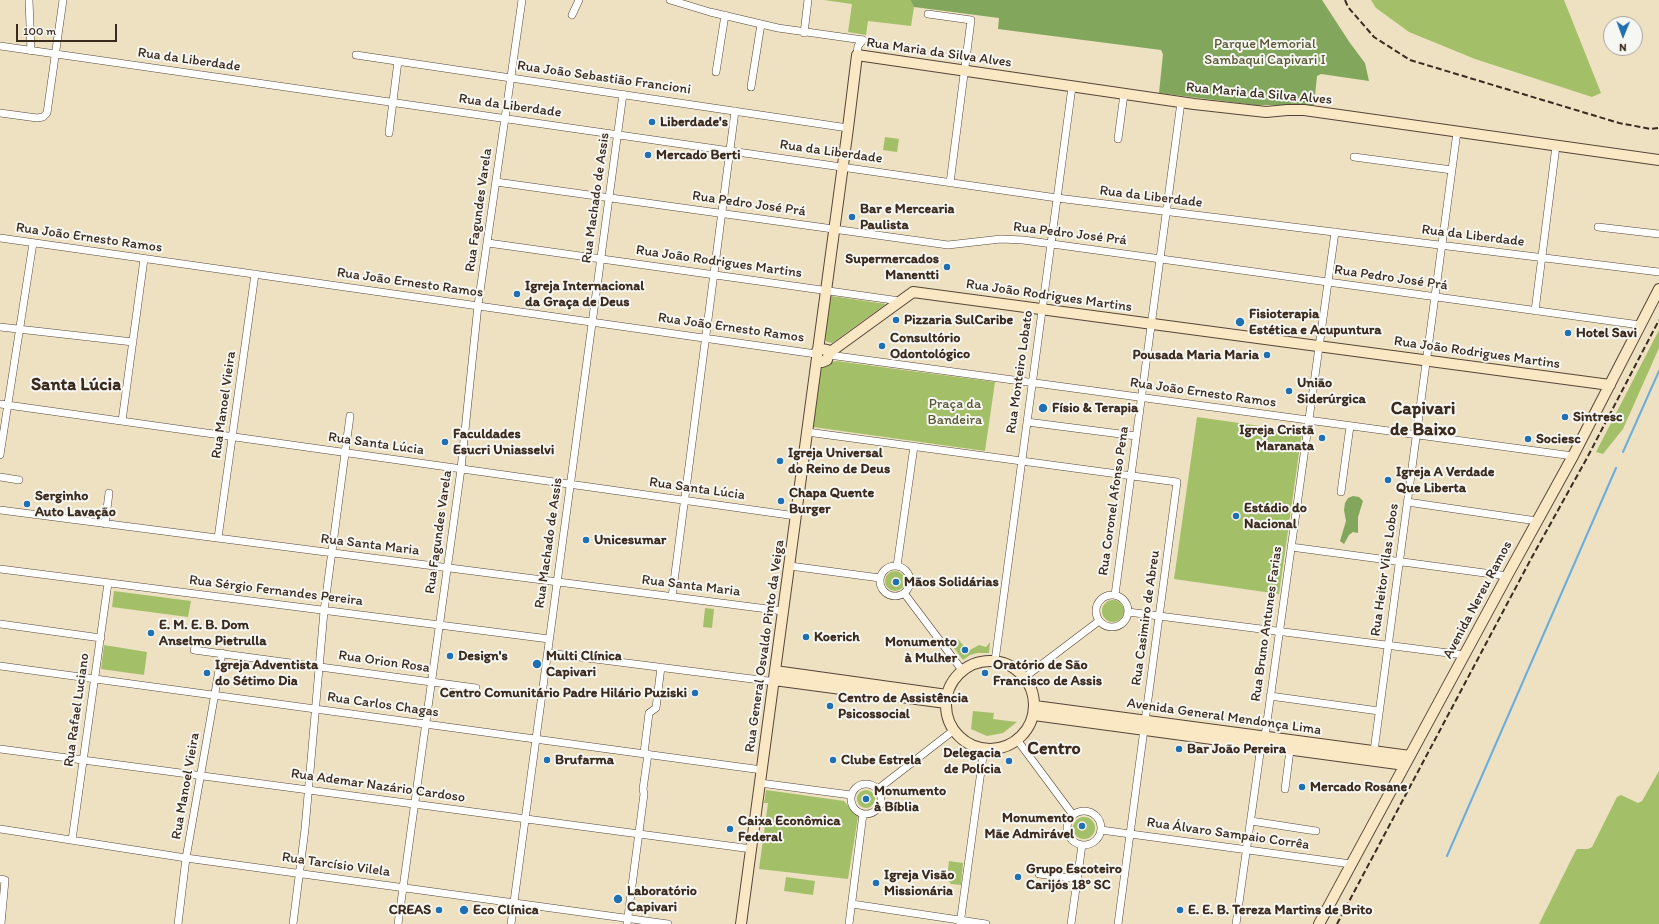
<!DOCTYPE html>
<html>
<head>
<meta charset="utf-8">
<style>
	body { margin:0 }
	#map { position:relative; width:1659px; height:924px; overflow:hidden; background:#ede1c2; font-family:Itim,sans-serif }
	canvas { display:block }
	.north { position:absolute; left:1603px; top:16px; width:40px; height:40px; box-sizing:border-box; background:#f6f6f2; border:1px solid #aba49d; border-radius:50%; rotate:181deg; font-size:11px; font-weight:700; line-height:16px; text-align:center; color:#3b2a1e }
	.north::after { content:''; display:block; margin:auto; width:14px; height:18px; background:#1f6fb2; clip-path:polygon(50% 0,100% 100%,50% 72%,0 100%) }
	.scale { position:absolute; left:16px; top:24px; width:101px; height:18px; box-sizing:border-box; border:2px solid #3b2a1e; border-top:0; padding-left:5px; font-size:12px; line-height:14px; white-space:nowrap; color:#3b2a1e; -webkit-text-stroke:3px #f6f6f2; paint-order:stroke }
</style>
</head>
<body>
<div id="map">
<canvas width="1659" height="924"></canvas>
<div class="north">N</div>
<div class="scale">100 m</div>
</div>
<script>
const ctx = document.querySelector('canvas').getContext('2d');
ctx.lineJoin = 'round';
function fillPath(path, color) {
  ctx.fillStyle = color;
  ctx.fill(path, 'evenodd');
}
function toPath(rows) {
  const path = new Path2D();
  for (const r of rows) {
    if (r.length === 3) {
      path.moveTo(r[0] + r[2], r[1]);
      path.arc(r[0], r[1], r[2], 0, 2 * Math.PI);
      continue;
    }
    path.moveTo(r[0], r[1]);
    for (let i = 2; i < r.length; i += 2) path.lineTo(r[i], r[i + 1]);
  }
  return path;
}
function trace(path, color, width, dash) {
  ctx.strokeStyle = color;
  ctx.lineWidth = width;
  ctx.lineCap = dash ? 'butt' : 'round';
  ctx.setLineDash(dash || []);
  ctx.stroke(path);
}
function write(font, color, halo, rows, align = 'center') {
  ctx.font = font + ' Itim,sans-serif';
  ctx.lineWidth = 4;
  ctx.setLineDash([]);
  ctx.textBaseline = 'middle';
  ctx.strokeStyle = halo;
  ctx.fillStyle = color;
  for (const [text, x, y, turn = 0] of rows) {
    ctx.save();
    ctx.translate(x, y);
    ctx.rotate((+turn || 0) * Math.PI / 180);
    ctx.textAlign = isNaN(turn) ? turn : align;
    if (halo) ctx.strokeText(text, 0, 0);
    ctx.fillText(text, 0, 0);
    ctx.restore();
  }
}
fillPath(toPath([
	[824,0,910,0,914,7,911,26,868,21,866,35,848,32,852,4],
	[1371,0,1564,0,1601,93,1592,97,1475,59,1409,32,1376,8],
	[885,137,899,139,897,152,883,150],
	[831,296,886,304,832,343,827,342,825,340],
	[1659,330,1659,348,1623,429,1603,454,1596,452],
	[836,361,995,382,985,451,813,427,819,374,822,367,828,363],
	[1197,417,1302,432,1279,594,1174,579],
	[895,581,10],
	[114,591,191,601,188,617,112,607],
	[1113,611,11],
	[705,608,714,609,712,628,703,627],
	[958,639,968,651,979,645,986,647,990,642,989,653,977,653,970,655,963,660,951,644],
	[104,645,147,652,144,675,101,669],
	[973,711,994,713,993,719,1017,722,1003,733,987,736,971,729],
	[1659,771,1659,924,1539,924,1575,852,1577,849,1588,849,1592,847,1617,797,1621,795,1638,803,1642,801],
	[866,799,9],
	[766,790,844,801,858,817,848,879,759,869,768,803,764,803],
	[1084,828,11],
	[949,861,963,863,961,885,951,884,947,879],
	[786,877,815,881,813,895,784,891]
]), '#a3c068');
fillPath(toPath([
	[910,0,1322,0,1350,43,1365,63,1369,81,1321,74,1317,76,1314,105,1255,105,1159,93,1163,54,1161,50,998,29,999,18,914,7],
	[1353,496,1359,497,1363,501,1358,517,1358,533,1353,532,1349,535,1344,544,1340,541,1346,521,1344,510,1345,503,1348,498]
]), '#82a65c');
trace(toPath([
	[1623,452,1659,371],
	[1447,856,1616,468]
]), '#69adde', 2);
const street = toPath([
	[29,0,31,51],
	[670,0,710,12,778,28,863,40],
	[928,14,971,20,950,183],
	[572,15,579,0],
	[804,33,808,0],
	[0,46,1057,198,1659,272],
	[356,55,848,128],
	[857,55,858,46,863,40],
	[716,72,725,15],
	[751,87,761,24],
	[0,113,37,118,43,117,47,113,63,0],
	[389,133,398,61],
	[1118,139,1124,94],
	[1354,157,1452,170],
	[496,182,948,245,1001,239,1023,240,1640,325],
	[1598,227,1659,234],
	[0,238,816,354],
	[488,243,900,301],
	[1535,311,1556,146],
	[0,327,133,342],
	[829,355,1573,456],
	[0,404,796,516],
	[122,421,144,259],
	[1027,422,1136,436],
	[807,432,1177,482,1118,924],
	[0,455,33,243],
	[0,477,19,480],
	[1341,492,1350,426],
	[1407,502,1537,521],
	[0,510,783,611],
	[105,524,109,493],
	[218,538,255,274],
	[1291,547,1507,576],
	[895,581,15],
	[790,566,880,578],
	[897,566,914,446],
	[0,569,549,639],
	[904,593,962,670],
	[1112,611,16],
	[1115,595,1181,102],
	[672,597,735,111],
	[1128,612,1464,655],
	[0,624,101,638],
	[194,650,476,688],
	[548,653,768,681,774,680],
	[995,661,1072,87],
	[0,666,762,770],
	[1025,677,1099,621],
	[1270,696,1379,711],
	[1018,741,1073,815],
	[0,749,752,849],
	[1374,751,1457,132],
	[644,753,649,713,656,708,661,667],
	[760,783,851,795],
	[866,799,15],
	[878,789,954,730],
	[1285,789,1290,750],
	[1084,828,17],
	[1251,821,1316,831],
	[0,829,186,858,668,924],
	[1101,830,1351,864],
	[72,840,108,583],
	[1039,874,1077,879],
	[0,879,5,880,1,924],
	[852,904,986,924],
	[178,924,186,858,222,653],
	[293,924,305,829,324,611,350,416],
	[398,924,461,469,478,305,522,0],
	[511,924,623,94],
	[627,924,644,794,643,789,648,754],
	[849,924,863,814],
	[960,924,984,749],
	[1071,924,1082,845],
	[1236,924,1261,746,1265,736,1335,232]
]);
const secondary = toPath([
	[818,350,848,128,857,55,1194,104,1266,112,1287,110,1304,110,1659,160],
	[829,353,827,350,821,349,817,351,817,358,822,362,827,360,829,353,913,292,1610,385],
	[990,705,44],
	[775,671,947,695],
	[774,680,946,703],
	[1035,706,1410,756],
	[1034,715,1405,765],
	[741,924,817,358],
	[1319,924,1507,576,1573,456,1659,289]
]);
trace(street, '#564537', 8);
trace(secondary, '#564537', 12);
trace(street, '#fff', 7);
trace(secondary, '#fae7c3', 10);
trace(toPath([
	[1345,0,1348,7,1374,37,1410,60,1619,123,1651,129,1659,128],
	[1337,924,1532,557,1587,458,1659,320]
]), '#3b2a1e', 2, [6, 3]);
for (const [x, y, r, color] of [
	[652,122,4,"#1f6fb2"],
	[648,155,4,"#1f6fb2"],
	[852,217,4,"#1f6fb2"],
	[947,267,4,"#1f6fb2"],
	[517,294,4,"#1f6fb2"],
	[896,320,4,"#1f6fb2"],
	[1240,322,5,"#1f6fb2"],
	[1568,333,4,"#1f6fb2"],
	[882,346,4,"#1f6fb2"],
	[1267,355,4,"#1f6fb2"],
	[1289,391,4,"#1f6fb2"],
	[1043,408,5,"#1f6fb2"],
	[1565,417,4,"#1f6fb2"],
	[1322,438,4,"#1f6fb2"],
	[1528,439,4,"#1f6fb2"],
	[445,442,4,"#1f6fb2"],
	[780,461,4,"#1f6fb2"],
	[1388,480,4,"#1f6fb2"],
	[781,501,4,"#1f6fb2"],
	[27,504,4,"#1f6fb2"],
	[1236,516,4,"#1f6fb2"],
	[586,540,4,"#1f6fb2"],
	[896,582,4,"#1f6fb2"],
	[151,633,4,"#1f6fb2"],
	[806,637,4,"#1f6fb2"],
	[965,650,4,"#1f6fb2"],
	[450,656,4,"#1f6fb2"],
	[537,664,5,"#1f6fb2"],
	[207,673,4,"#1f6fb2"],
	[985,673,4,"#1f6fb2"],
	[695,693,4,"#1f6fb2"],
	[830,706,4,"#1f6fb2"],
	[1179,749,4,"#1f6fb2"],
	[547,760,4,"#1f6fb2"],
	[833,760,4,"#1f6fb2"],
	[1009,761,4,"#1f6fb2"],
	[1302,787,4,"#1f6fb2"],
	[866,799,4,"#1f6fb2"],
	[1082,826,4,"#1f6fb2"],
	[730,829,4,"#1f6fb2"],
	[1018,877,4,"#1f6fb2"],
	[876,883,4,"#1f6fb2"],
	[618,899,5,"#1f6fb2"],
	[439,910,4,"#1f6fb2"],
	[464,910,5,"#1f6fb2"],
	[1180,910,4,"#1f6fb2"]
]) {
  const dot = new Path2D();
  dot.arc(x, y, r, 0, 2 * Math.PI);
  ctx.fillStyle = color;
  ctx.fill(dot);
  trace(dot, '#f6f6f2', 1.5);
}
write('14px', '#5a5734', '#f6f6f2', [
	["Parque Memorial",1265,44],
	["Sambaqui Capivari I",1265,60],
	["Praça da",955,404],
	["Bandeira",955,420]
]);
write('14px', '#3b2a1e', '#f6f6f2', [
	["Rua Maria da Silva Alves",939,53,8],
	["Rua da Liberdade",189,60,8],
	["Rua João Sebastião Francioni",604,78,8],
	["Rua Maria da Silva Alves",1259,94,5],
	["Rua da Liberdade",510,106,8],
	["Rua da Liberdade",831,152,8],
	["Rua da Liberdade",1151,197,7],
	["Rua Machado de Assis",596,198,-82],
	["Rua Pedro José Prá",749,204,8],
	["Rua Fagundes Varela",479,210,-82],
	["Rua Pedro José Prá",1070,234,7],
	["Rua da Liberdade",1473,236,7],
	["Rua João Ernesto Ramos",89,238,8],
	["Rua João Rodrigues Martins",719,262,8],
	["Rua Pedro José Prá",1391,278,8],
	["Rua João Ernesto Ramos",410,283,8],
	["Rua João Rodrigues Martins",1049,296,8],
	["Rua João Ernesto Ramos",731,328,8],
	["Rua João Rodrigues Martins",1477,353,8],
	["Rua Monteiro Lobato",1020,372,-82],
	["Rua João Ernesto Ramos",1203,393,8],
	["Rua Manoel Vieira",224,405,-82],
	["Rua Santa Lúcia",376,444,8],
	["Rua Santa Lúcia",697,489,8],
	["Rua Coronel Afonso Pena",1114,501,-82],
	["Rua Fagundes Varela",439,532,-82],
	["Rua Machado de Assis",549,543,-82],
	["Rua Santa Maria",370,545,7],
	["Rua Heitor Vilas Lobos",1385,570,-82],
	["Rua Santa Maria",691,586,7],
	["Rua Sérgio Fernandes Pereira",276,591,7],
	["Avenida Nereu Ramos",1478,600,-62],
	["Rua Casimiro de Abreu",1146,618,-82],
	["Rua Bruno Antunes Farias",1267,624,-82],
	["Rua General Osvaldo Pinto da Veiga",765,646,-82],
	["Rua Orion Rosa",384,662,8],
	["Rua Carlos Chagas",383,705,8],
	["Rua Rafael Luciano",77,710,-82],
	["Avenida General Mendonça Lima",1224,717,8],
	["Rua Manoel Vieira",186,786,-80],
	["Rua Ademar Nazário Cardoso",378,786,8],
	["Rua Álvaro Sampaio Corrêa",1228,834,8],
	["Rua Tarcísio Vilela",336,865,8]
]);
write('bold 14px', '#3b2a1e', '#f6f6f2', [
	["Liberdade's",660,122],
	["Mercado Berti",656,155],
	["Bar e Mercearia",860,209],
	["Paulista",860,225],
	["Supermercados",939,259,"right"],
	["Manentti",939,275,"right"],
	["Igreja Internacional",525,286],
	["da Graça de Deus",525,302],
	["Fisioterapia",1249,314],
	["Estética e Acupuntura",1249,330],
	["Pizzaria SulCaribe",904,320],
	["Hotel Savi",1576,333],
	["Consultório",890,338],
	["Odontológico",890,354],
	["Pousada Maria Maria",1259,355,"right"],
	["União",1297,383],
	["Siderúrgica",1297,399],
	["Físio & Terapia",1052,408],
	["Sintresc",1573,417],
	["Igreja Cristã",1314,430,"right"],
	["Maranata",1314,446,"right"],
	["Faculdades",453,434],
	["Esucri Uniasselvi",453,450],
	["Sociesc",1536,439],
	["Igreja Universal",788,453],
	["do Reino de Deus",788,469],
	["Igreja A Verdade",1396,472],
	["Que Liberta",1396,488],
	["Chapa Quente",789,493],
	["Burger",789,509],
	["Serginho",35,496],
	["Auto Lavação",35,512],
	["Estádio do",1244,508],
	["Nacional",1244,524],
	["Unicesumar",594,540],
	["Mãos Solidárias",904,582],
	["E. M. E. B. Dom",159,625],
	["Anselmo Pietrulla",159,641],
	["Koerich",814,637],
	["Monumento",957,642,"right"],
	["à Mulher",957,658,"right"],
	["Design's",458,656],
	["Multi Clínica",546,656],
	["Capivari",546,672],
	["Igreja Adventista",215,665],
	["do Sétimo Dia",215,681],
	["Oratório de São",993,665],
	["Francisco de Assis",993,681],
	["Centro Comunitário Padre Hilário Puziski",687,693,"right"],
	["Centro de Assistência",838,698],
	["Psicossocial",838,714],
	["Bar João Pereira",1187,749],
	["Delegacia",1001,753,"right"],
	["de Polícia",1001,769,"right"],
	["Brufarma",555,760],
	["Clube Estrela",841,760],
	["Mercado Rosane",1310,787],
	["Monumento",874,791],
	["à Bíblia",874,807],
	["Monumento",1074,818,"right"],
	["Mãe Admirável",1074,834,"right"],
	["Caixa Econômica",738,821],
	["Federal",738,837],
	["Grupo Escoteiro",1026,869],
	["Carijós 18º SC",1026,885],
	["Igreja Visão",884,875],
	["Missionária",884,891],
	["Laboratório",627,891],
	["Capivari",627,907],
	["CREAS",431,910,"right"],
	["Eco Clínica",473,910],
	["E. E. B. Tereza Martins de Brito",1188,910]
], 'left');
write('bold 18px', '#3b2a1e', '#f6f6f2', [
	["Santa Lúcia",76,385],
	["Capivari",1423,409],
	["de Baixo",1423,430],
	["Centro",1054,749]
]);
</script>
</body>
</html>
